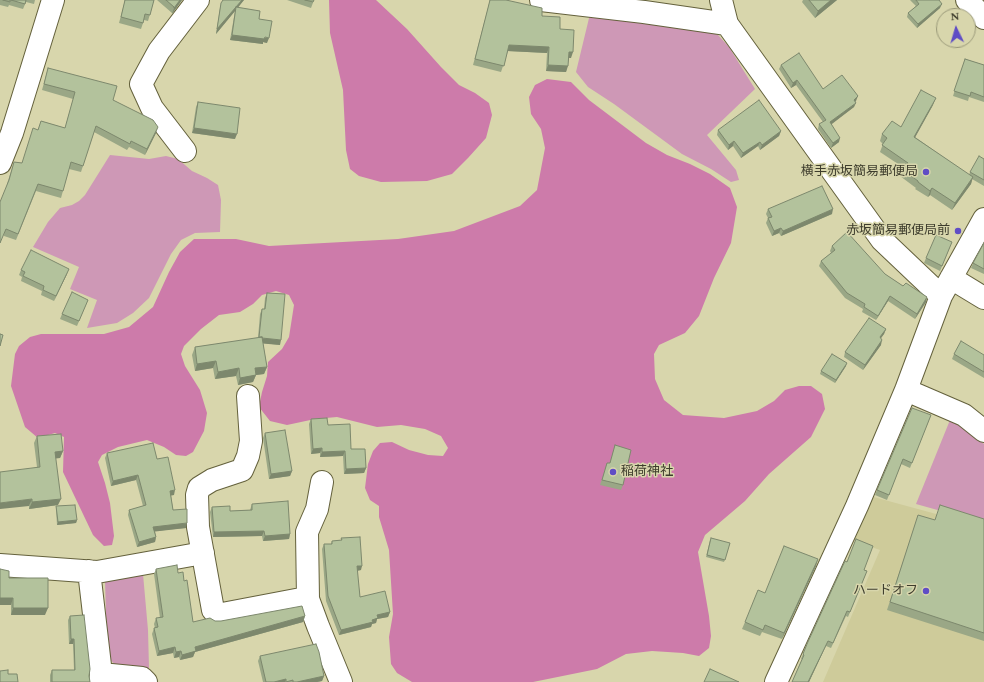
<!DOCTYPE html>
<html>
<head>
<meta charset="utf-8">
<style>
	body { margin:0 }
	#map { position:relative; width:984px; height:682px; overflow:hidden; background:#d8d6ac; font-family:Spectral,serif }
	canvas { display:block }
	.north { position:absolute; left:936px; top:8px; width:40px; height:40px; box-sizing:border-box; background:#d8d6ac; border:1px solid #9a9979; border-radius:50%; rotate:355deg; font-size:11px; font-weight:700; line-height:16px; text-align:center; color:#3e3d2d }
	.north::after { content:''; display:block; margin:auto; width:14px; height:18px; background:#5f4dc5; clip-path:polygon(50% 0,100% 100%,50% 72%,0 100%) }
</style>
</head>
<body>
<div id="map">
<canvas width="984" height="682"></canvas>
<div class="north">N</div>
</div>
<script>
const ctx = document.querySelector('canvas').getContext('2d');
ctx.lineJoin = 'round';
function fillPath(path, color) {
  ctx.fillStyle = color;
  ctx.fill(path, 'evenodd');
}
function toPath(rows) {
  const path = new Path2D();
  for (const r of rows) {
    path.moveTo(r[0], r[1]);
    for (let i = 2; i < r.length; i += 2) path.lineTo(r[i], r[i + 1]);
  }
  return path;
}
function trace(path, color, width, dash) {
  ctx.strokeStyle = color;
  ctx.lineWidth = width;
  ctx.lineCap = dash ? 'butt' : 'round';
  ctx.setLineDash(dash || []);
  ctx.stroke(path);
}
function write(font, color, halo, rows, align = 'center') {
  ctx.font = font + ' Spectral,"Noto Sans JP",serif';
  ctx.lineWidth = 3;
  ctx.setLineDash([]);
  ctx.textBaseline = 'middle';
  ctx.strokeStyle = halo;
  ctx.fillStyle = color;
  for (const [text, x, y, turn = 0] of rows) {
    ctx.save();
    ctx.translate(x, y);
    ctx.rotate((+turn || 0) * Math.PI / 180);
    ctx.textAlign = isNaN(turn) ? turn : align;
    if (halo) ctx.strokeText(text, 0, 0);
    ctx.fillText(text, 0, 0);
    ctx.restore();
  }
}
fillPath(toPath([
	[870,496,984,527,984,682,823,682,880,550,851,540]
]), '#cecb9a');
fillPath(toPath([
	[590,14,695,27,718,35,729,47,755,89,707,135,736,170,739,180,731,182,711,169,682,154,614,104,588,87,576,72],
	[110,155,149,159,166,156,178,159,192,171,207,178,218,185,221,200,220,232,195,233,181,240,171,254,149,298,133,313,117,323,87,328,97,300,70,289,79,267,33,247,48,222,60,208,72,205,79,201,85,195],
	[950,420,964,426,984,444,984,523,916,504],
	[143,574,148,630,149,668,128,670,116,666,109,658,107,650,105,580]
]), '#ce98b6');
fillPath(toPath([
	[329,0,376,0,407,29,441,67,459,85,475,93,489,103,492,115,486,138,468,158,452,174,427,181,381,182,359,176,350,169,346,150,343,90,330,33],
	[547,79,571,82,589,100,646,143,667,155,690,164,710,174,730,188,737,207,731,243,714,278,699,316,685,333,659,345,654,354,655,379,664,400,683,415,724,418,757,411,774,401,785,390,799,386,811,386,822,394,825,409,811,437,769,474,745,501,705,535,698,552,709,616,711,636,709,648,699,656,683,653,652,651,626,654,597,669,533,682,412,682,397,673,391,664,389,637,393,614,389,550,379,517,379,506,370,500,365,488,368,464,373,451,380,443,392,442,409,450,428,455,443,456,448,448,441,436,425,429,401,425,377,427,337,417,315,419,287,425,270,421,259,407,262,392,267,376,268,362,282,349,289,337,294,305,289,295,276,291,262,295,253,304,240,312,219,315,201,329,184,346,181,354,185,366,200,390,207,413,204,431,193,452,186,456,176,455,164,447,147,440,118,447,102,455,98,462,105,483,110,503,114,536,112,545,104,546,93,535,63,472,64,437,55,433,38,438,25,427,11,386,15,354,19,346,30,337,41,334,104,334,129,327,153,307,169,272,180,252,194,239,236,239,269,246,398,239,454,231,520,206,537,190,545,148,541,129,531,114,529,97,535,85]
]), '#cd7baa');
const minor = toPath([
	[541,0,644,12,727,24],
	[721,0,727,24,882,240,941,296],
	[967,0,984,18],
	[185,151,152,108,141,84,159,51,198,0],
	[0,163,12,133,53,0],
	[951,278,984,298],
	[906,390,964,415,984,431],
	[248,396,251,441,248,456,242,470,212,480,199,488,197,495,198,527,213,610,217,615,301,599,308,599],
	[322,482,317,509,307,532,308,599,318,626,341,682],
	[0,565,97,572,203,553],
	[89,571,101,674,100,682],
	[101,674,142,678,146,682],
	[776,682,857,506,906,390,941,296,984,219]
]);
trace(minor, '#64613c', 24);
trace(minor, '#fff', 22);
fillPath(toPath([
	[0,0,35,0,34,4,26,2,23,9,9,5,8,7,0,5],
	[125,0,154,0,148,21,144,20,141,29,119,23],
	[157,0,182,0,172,14,172,13],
	[223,0,244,0,238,7,259,19,267,43,263,42,263,44,230,40,235,11,216,34,220,8],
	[287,0,314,0,311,8],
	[490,0,506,0,542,16,560,29,571,58,569,58,566,72,546,71,547,53,508,51,501,72,473,65],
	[803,0,837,0,815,18,802,2],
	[910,0,939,0,940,8,917,28,907,17,908,13,916,6],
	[965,59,984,65,984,102,969,97,968,101,953,96],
	[781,65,823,89,856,101,855,102,854,107,831,124,839,142,831,148,818,129,819,124,823,122,796,85,791,88,779,69],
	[48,68,113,100,156,133,145,155,129,147,127,150,94,132,81,172,69,169,61,198,36,191,16,240,4,236,7,184,14,162,22,163,38,130,41,121,65,128,73,99,42,90],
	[198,102,235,139,192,133,196,107],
	[933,105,915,137,969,175,970,172,984,159,984,186,972,179,971,184,952,210,930,195,928,197,915,189,916,188,900,176,904,168,880,152,883,144,880,141,882,134,901,127],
	[718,130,781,131,779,136,760,150,758,146,741,158,733,146,728,150,717,135],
	[768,209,832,214,781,236,779,233,772,236,766,223,768,218,766,214],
	[984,243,984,274,971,268,973,263],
	[832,246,885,274,903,286,927,297,926,302,915,319,888,301,876,320,862,312,863,309,845,298,819,266,821,261,831,253,830,251],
	[950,247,940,271,924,263,926,258],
	[21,270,67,274,54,301,41,295,42,291,21,281,22,277,19,275],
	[267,293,280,345,263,343,267,367,264,374,256,375,253,382,238,385,236,376,215,379,213,368,195,371,192,355,195,347,258,338,260,314,262,309,264,309,265,298],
	[88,300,77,326,60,319,62,314],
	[886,329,884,334,881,338,881,345,863,370,844,357,845,352],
	[954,354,984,355,984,378,952,359],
	[846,366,835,383,820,374,821,371],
	[931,415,910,468,901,464,887,500,875,495,877,490],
	[311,419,328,425,351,449,366,468,364,473,344,474,343,456,320,457,320,453,311,454,309,424],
	[265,433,292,471,290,476,269,479,263,438],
	[37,436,63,451,60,458,55,458,58,505,29,509,29,506,37,467,34,443],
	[615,445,623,485,621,490,600,485,607,463,610,463],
	[107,453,157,459,174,495,171,495,173,510,186,528,155,531,156,537,155,542,137,547,128,515,129,510,143,506,136,480,111,486,105,458],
	[252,504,290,534,289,539,263,541,262,536,213,537,210,512,212,507,230,511,250,510],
	[56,506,77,520,76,523,57,525,56,509],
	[984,519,984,641,887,610,916,522,934,520],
	[341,538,361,570,357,571,360,597,390,612,388,617,377,619,376,623,372,624,371,627,339,635,326,601,322,549,324,544,331,544,332,541,341,540],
	[710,540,730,543,724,562,706,557],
	[816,566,782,639,762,632,760,636,742,629,745,622,765,593],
	[0,569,9,578,45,615,11,615,11,605,0,605],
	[156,569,178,573,184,581,193,622,221,621,305,616,303,622,195,652,193,657,180,660,179,657,174,658,173,653,157,656,152,634,154,628,155,628,154,624,156,618,160,618,154,574],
	[864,570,865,576,848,617,846,616,831,648,826,646,809,682,792,682,802,659,801,659,807,644],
	[70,616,89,676,90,682,50,682,50,675,52,670,74,670,73,644,69,644,68,620],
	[260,656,324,676,322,681,317,682,263,682,258,661]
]), '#9aa786');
fillPath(toPath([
	[180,0,182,0,172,14,174,8],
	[242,0,244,0,236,10,236,7,235,11,216,34,217,29],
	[831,0,837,0,815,18,818,11],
	[942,4,940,8,917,28,918,24],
	[232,35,269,38,267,43,263,42,263,44,230,40],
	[509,45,549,47,547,53,507,51],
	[569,52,573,52,571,58,567,58],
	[548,65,568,66,566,72,546,71],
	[797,80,796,85,791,88,793,83],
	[858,96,856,101,852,104,854,100],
	[936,98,933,105,912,143,914,137],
	[856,103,854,107,828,127,830,122],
	[158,127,156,133,145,155,147,149],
	[194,128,237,134,235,139,192,133],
	[781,131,779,136,760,150,762,145],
	[840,138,839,142,831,148,833,143],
	[734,141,733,146,728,150,729,145],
	[760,142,758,146,741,158,743,153],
	[973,177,971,184,952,210,955,203],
	[932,188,930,195,928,197,930,191],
	[833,209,832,214,781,236,783,231],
	[781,228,779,233,772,236,774,231],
	[69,269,67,274,54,301,56,296],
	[890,296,888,301,876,320,878,316],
	[927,297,926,302,915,319,917,314],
	[886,329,884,334,878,342,880,337],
	[259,338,281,340,280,345,257,343],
	[882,340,881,345,863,370,865,365],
	[216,361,213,368,195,371,197,364],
	[847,363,846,366,835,383,836,380],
	[267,367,264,374,256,375,253,382,238,385,240,378,255,368],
	[239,368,236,376,215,379,218,372],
	[322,448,320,453,311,454,313,449],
	[63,451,60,458,52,459,55,452],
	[345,451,343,456,320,457,322,452],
	[366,468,364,473,344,474,346,469],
	[292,471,290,476,269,479,271,474],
	[138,475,136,480,111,486,113,481],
	[175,490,174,495,169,496,170,491],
	[32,499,29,506,0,509,0,503],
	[61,499,58,505,29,509,32,502],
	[77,520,76,523,57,525,58,522],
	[187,523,186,528,151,532,153,527],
	[264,531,262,536,213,537,214,532],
	[290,534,289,539,263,541,265,536],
	[156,537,155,542,137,547,139,542],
	[818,559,816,566,782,639,784,633],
	[357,566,362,566,361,570,355,571],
	[0,598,13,598,11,605,0,605],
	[13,608,48,608,45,615,11,615],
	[390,612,388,617,377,619,376,623,372,624,371,627,339,635,341,630,372,620,377,615],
	[305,616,303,622,195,652,193,657,180,660,182,655,195,647],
	[71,639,74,639,73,644,69,644],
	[828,641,809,682,808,682],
	[175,647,173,653,157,656,159,651],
	[181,651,179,657,174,658,176,652],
	[324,676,322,681,317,682,297,682],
	[286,679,285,682,274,682]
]), '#7d886d');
const building = toPath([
	[3,0,10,0,10,2,3,0],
	[11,0,26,0,25,4,11,0],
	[125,0,154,0,150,15,145,14,143,23,121,17,125,0],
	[166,0,180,0,174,8,174,7,166,0],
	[223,0,242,0,217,29,221,3,223,0],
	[305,0,314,0,313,2,305,0],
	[490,0,506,0,542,8,542,16,560,17,560,29,574,30,573,52,569,52,568,66,548,65,549,47,509,45,504,66,475,59,490,0],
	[809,0,831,0,818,11,809,0],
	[916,0,939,0,942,4,918,24,908,13,919,4,916,0],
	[236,7,260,11,259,19,272,21,269,38,265,37,264,39,232,35,236,7],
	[799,53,823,89,842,75,858,96,854,100,856,103,830,122,840,138,833,143,819,124,826,120,797,80,793,83,781,65,799,53],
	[965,59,984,65,984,97,971,92,970,96,954,91,965,59],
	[48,68,117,86,113,100,153,120,158,127,147,149,131,141,130,144,96,126,83,166,71,162,63,191,38,184,18,234,6,229,0,243,0,202,9,180,14,162,22,163,33,128,38,130,41,121,65,128,75,92,44,84,48,68],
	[921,90,936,98,914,137,973,177,955,203,932,188,930,191,918,182,918,181,903,170,908,163,882,145,887,138,882,134,892,121,901,127,921,90],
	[759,100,781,131,762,145,760,142,743,153,734,141,729,145,718,130,759,100],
	[198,102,240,108,237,134,194,128,198,102],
	[979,156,984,159,984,180,970,172,979,156],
	[822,186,833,209,783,231,781,228,774,231,768,218,772,217,768,209,822,186],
	[847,232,885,274,903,286,906,283,927,297,917,314,890,296,878,316,864,307,865,304,847,293,821,261,835,250,832,246,847,232],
	[936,235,952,242,942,266,926,258,936,235],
	[984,243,984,269,973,263,984,243],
	[31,250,69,269,56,296,43,290,44,286,23,276,25,272,21,270,31,250],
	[72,292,88,300,79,321,62,314,72,292],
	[267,293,285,294,281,340,262,338,262,337,259,337,262,309,265,309,267,293],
	[869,318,886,329,880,337,882,340,865,365,845,352,869,318],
	[0,334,3,335,0,346,0,334],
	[262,337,267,367,255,368,256,375,240,378,239,368,218,372,216,361,197,364,195,347,262,337],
	[961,341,984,355,984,372,954,354,961,341],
	[832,354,847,363,836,380,821,371,832,354],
	[912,408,931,415,912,463,903,459,889,495,877,490,912,408],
	[327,418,328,425,350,424,351,449,365,449,366,468,346,469,345,451,322,452,322,448,313,449,311,419,327,418],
	[285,430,292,471,271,474,265,433,285,430],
	[61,434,63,451,55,452,61,499,32,502,32,499,0,503,0,472,40,467,37,436,61,434],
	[153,443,157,459,168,457,175,490,170,491,173,510,187,509,187,523,153,527,156,537,139,542,129,510,146,505,138,475,113,481,107,453,153,443],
	[615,445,631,450,623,485,602,480,607,463,610,463,615,445],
	[288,501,290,534,265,536,264,531,214,532,212,507,230,506,230,511,252,510,252,504,288,501],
	[75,505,77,520,58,522,56,506,75,505],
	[940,505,984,519,984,633,890,602,918,515,935,520,940,505],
	[360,537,362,566,357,566,360,597,385,591,390,612,377,615,378,618,372,620,373,622,341,630,328,596,324,544,332,544,332,541,342,540,341,538,360,537],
	[711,538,730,543,725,560,707,555,711,538],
	[856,539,873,546,864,570,867,571,850,612,847,611,833,643,828,641,808,682,792,682,804,655,803,654,807,644,845,561,847,562,856,539],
	[784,546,818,559,784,633,765,625,763,630,745,622,758,590,765,593,784,546],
	[177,565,178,573,183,572,184,581,187,580,193,622,210,618,215,621,221,621,302,606,305,616,195,647,196,651,182,655,181,651,176,652,175,647,159,651,154,628,158,627,156,618,163,617,156,569,177,565],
	[0,569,9,571,9,578,48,578,48,608,13,608,13,598,0,598,0,569],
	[84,615,90,669,89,676,90,682,52,682,52,670,75,670,74,639,71,639,70,616,84,615],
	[316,644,319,652,324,676,297,682,293,682,293,680,286,682,286,679,274,682,266,682,260,656,316,644],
	[710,669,739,682,704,682,710,669],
	[8,670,8,674,17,674,18,682,0,682,0,671,8,670]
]);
fillPath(building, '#b3c29c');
trace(building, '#7d886d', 1);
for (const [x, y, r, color] of [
	[926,172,4,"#5f4dc5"],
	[958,231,4,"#5f4dc5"],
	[613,472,4,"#5f4dc5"],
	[926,591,4,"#5f4dc5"]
]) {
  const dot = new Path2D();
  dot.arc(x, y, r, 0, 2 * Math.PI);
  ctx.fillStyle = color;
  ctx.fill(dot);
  trace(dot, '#d8d6ac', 1.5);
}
write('13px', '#3e3d2d', '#d8d6ac', [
	["横手赤坂簡易郵便局",918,172],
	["赤坂簡易郵便局前",950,231],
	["稲荷神社",621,472,"left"],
	["ハードオフ",918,591]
], 'right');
</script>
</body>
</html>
